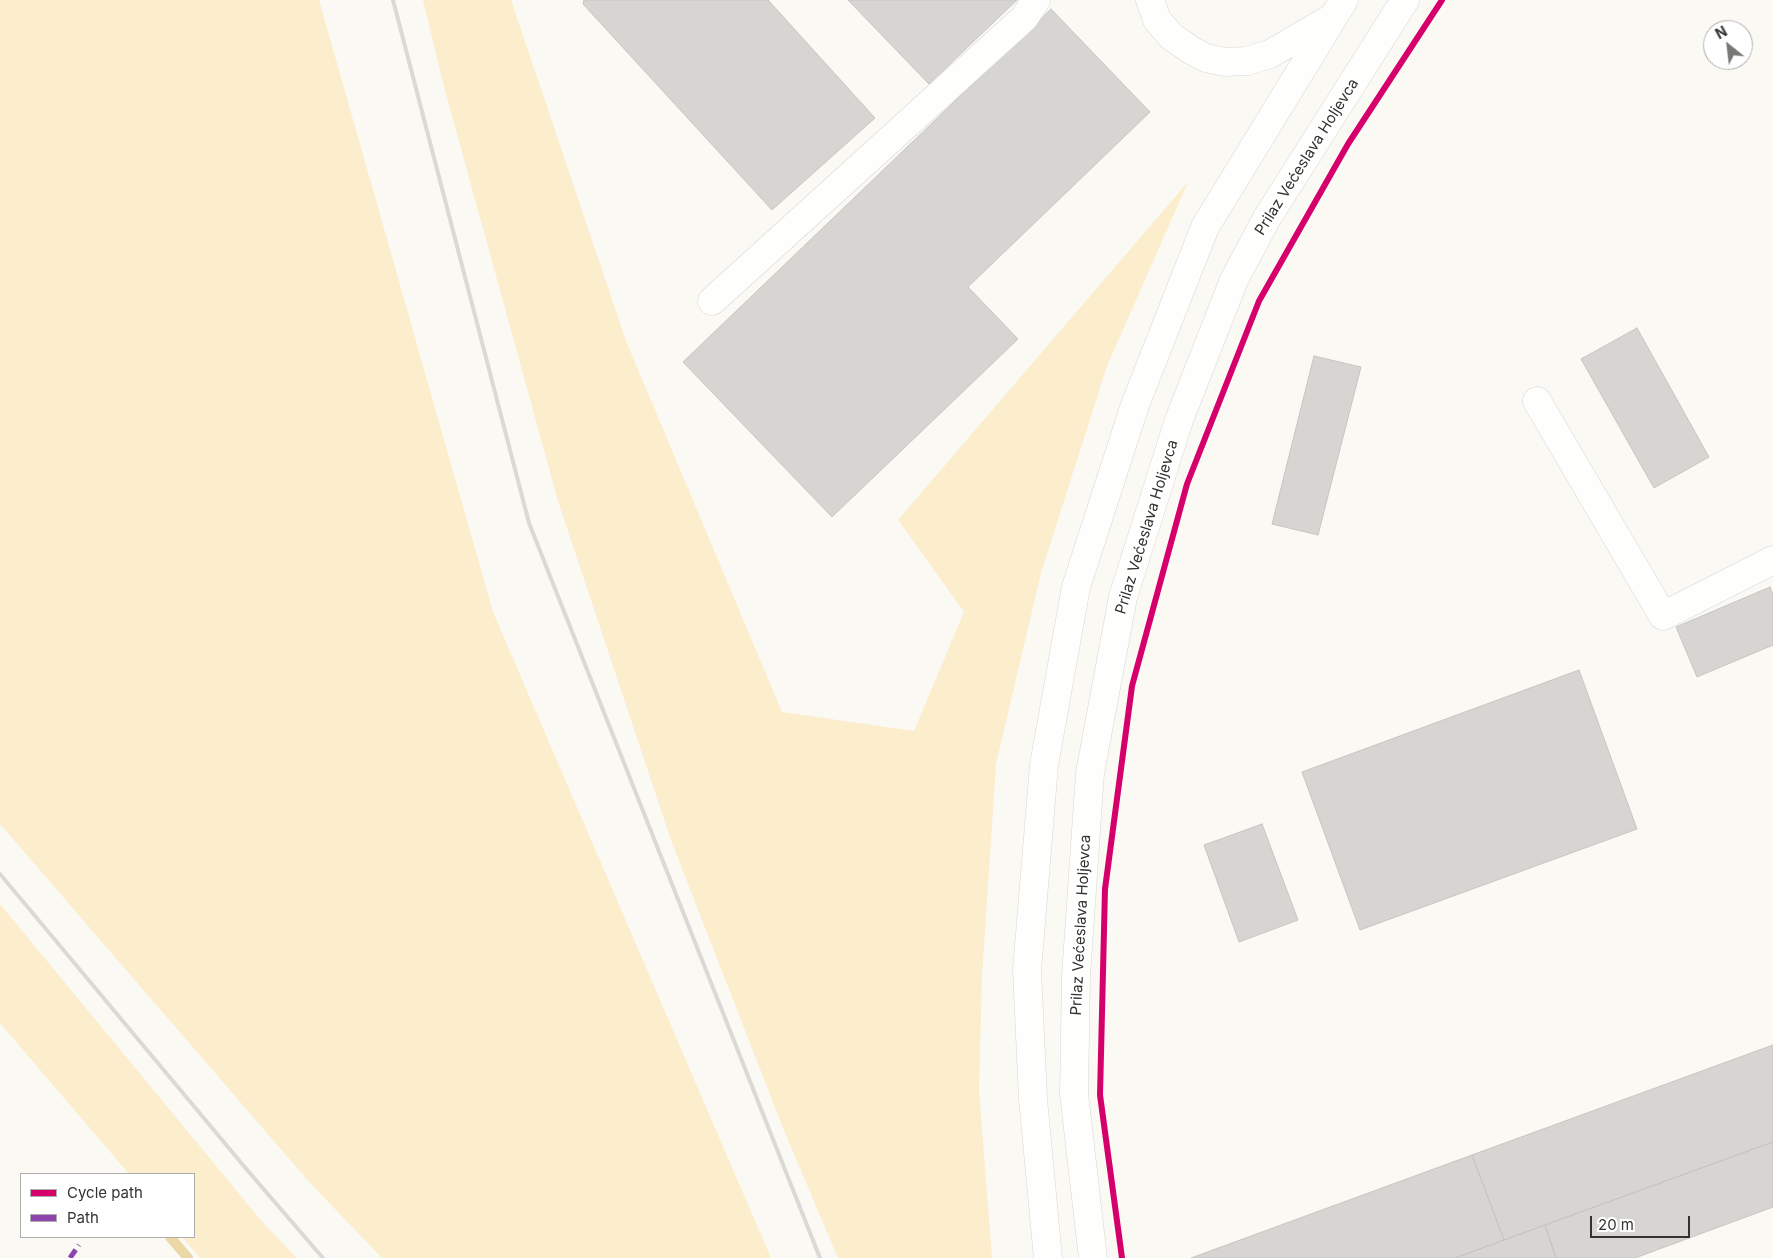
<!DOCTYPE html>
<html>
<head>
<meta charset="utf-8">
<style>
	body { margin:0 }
	#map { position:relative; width:1773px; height:1258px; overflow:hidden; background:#faf9f4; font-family:Inter,sans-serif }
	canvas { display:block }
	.legend { position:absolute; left:20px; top:1173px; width:175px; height:65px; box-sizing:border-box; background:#fff; border:1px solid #aeadac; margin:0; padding:6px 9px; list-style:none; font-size:15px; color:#34322f }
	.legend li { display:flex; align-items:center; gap:10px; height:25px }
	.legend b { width:25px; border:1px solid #aeadac }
	.north { position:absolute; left:1703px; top:20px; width:50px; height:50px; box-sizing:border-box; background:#fff; border:1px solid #aeadac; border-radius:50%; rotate:331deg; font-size:14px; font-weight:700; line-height:20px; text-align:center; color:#34322f }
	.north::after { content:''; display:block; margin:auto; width:18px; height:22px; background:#797874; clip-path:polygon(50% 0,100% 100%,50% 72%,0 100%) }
	.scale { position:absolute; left:1590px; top:1216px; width:100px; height:22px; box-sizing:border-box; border:2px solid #34322f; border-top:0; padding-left:6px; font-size:15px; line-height:18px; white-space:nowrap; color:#34322f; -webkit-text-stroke:4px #fff; paint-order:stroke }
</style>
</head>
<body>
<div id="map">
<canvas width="1773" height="1258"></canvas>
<ul class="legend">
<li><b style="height:6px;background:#d6006c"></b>Cycle path</li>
<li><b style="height:6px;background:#8e44ad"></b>Path</li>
</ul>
<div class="north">N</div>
<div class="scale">20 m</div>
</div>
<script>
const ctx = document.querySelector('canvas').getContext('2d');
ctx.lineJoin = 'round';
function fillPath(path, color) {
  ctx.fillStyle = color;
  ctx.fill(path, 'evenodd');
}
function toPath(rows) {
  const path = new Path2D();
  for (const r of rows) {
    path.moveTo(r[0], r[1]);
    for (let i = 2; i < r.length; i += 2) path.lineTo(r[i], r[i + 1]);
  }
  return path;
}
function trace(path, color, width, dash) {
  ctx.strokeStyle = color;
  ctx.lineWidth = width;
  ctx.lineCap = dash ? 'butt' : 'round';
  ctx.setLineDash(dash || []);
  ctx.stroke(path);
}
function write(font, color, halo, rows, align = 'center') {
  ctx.font = font + ' Inter,sans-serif';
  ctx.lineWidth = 4;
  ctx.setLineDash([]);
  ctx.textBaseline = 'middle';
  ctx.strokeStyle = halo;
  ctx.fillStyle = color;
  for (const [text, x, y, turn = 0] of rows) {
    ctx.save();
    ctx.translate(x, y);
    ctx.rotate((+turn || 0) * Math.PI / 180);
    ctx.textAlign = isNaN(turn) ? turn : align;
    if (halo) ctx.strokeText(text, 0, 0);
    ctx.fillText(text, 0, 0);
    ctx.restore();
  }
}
fillPath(toPath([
	[0,0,319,0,493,612,771,1258,382,1258,311,1184,0,824],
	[423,0,511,0,626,341,782,712,914,731,964,612,898,520,1188,182,1107,366,1041,573,996,764,982,975,979,1090,992,1258,838,1258,785,1133,672,843,558,501,443,83],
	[0,904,264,1224,297,1258,200,1258,182,1237,194,1237,194,1174,129,1174,0,1023]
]), '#fcedcc');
trace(toPath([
	[170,1237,188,1258]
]), '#ecd7a6', 10);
const building = toPath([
	[584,0,768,0,875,118,772,210,583,4,584,0],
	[848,0,1017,0,929,84,848,0],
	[1051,9,1150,112,968,287,1018,339,832,517,683,362,1051,9],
	[1637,328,1709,457,1654,488,1581,359,1637,328],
	[1314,356,1361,367,1318,535,1272,524,1314,356],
	[1770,587,1773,595,1773,645,1697,677,1676,627,1770,587],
	[1579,670,1637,829,1360,930,1302,772,1579,670],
	[1262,824,1298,920,1239,942,1204,845,1262,824],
	[1773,1045,1773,1142,1504,1240,1472,1155,1773,1045],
	[1773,1142,1773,1207,1635,1258,1556,1258,1545,1225,1773,1142],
	[1472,1155,1504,1240,1455,1258,1191,1258,1472,1155],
	[1545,1225,1556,1258,1455,1258,1504,1240,1545,1225]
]);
fillPath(building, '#d6d5d1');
trace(building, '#c6c5c1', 1);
const minor = toPath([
	[712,301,1024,18,1036,0],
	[1537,401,1663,616,1773,560]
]);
const highway = toPath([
	[1150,0,1157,20,1172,37,1191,50,1206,58,1225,62,1247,61,1270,54,1330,19],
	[1048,1258,1033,1099,1027,970,1044,765,1076,587,1135,405,1205,227,1344,0],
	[1093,1258,1074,1094,1076,976,1090,773,1123,597,1179,420,1234,280,1267,218,1405,0]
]);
trace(minor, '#d8d6d3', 29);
trace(highway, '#d8d6d3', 29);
trace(minor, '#fefefd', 28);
trace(highway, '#fefefd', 28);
trace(toPath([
	[393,0,529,523,820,1258],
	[0,874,248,1171,323,1258]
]), '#dad9d7', 4);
trace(toPath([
	[70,1258,79,1245]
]), '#8e44ad', 5, [10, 5]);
trace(toPath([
	[1122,1258,1100,1095,1105,889,1132,686,1187,484,1259,301,1348,144,1442,0]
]), '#d6006c', 6);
write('15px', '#34322f', '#fff', [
	["Prilaz Većeslava Holjevca",1307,157,-58],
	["Prilaz Većeslava Holjevca",1147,527,-73],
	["Prilaz Većeslava Holjevca",1081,925,-87]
]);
</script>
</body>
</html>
